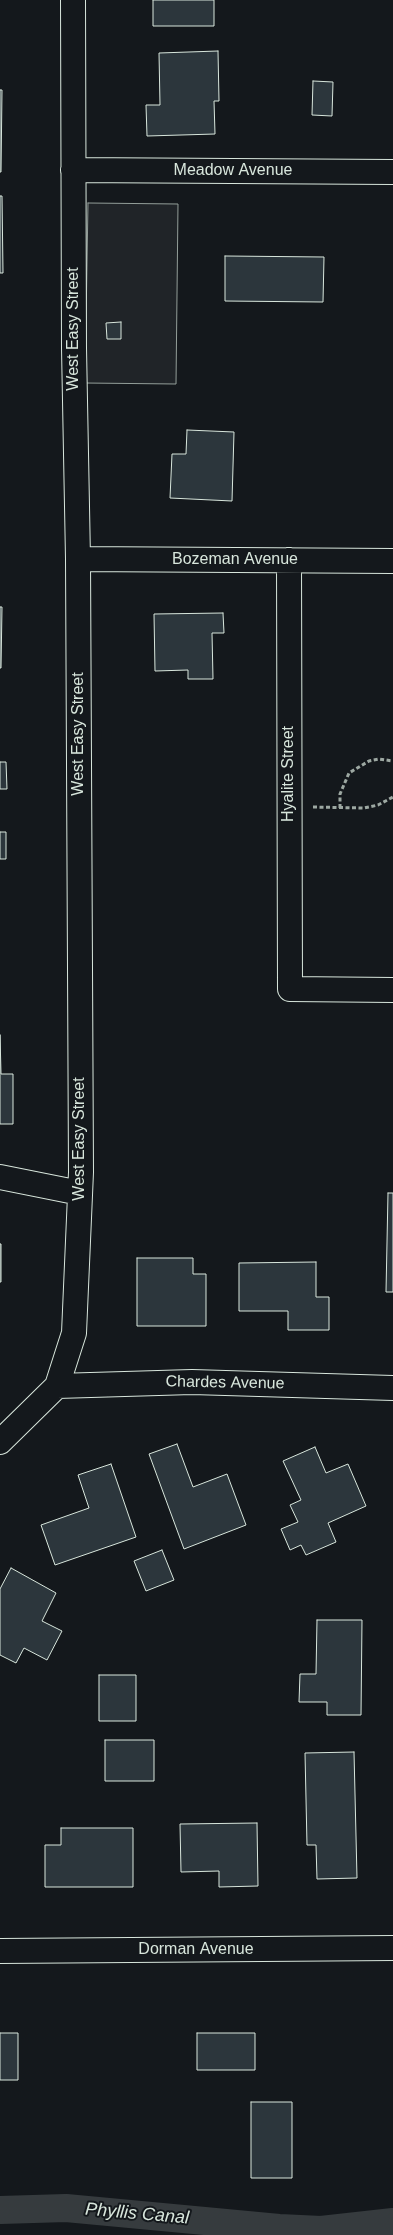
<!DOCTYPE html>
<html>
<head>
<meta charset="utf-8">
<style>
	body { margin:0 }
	canvas { display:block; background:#14181c }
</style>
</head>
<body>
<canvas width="393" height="2235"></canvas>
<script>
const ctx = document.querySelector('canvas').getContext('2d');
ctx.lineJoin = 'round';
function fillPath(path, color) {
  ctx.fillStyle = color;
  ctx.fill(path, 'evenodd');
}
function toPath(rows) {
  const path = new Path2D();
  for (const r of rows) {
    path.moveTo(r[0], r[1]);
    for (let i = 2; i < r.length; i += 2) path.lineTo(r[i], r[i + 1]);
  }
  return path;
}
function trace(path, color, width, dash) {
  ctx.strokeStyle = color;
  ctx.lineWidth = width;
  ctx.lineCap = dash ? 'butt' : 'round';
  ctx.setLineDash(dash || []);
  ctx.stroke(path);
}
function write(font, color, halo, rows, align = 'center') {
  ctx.font = font + ' Arial,sans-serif';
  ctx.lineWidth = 4;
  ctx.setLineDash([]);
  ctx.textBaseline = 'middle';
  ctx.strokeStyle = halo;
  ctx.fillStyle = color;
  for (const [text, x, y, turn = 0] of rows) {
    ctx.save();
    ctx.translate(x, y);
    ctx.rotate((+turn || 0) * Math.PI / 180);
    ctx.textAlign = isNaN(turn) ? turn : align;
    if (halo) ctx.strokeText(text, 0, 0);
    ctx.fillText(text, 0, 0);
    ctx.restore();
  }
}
const green = toPath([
	[88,203,178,204,176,384,85,383,88,203]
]);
fillPath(green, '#202428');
trace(green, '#939e99', 1);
trace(toPath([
	[0,2210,66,2208,279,2228,321,2230,393,2222]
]), '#363b3e', 28);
const building = toPath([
	[153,0,214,0,214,26,153,26,153,0],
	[218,51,219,101,214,101,215,134,147,136,146,105,160,105,159,53,218,51],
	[313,81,333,82,332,116,312,115,313,81],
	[0,90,2,90,1,172,0,172,0,90],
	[0,196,2,196,3,273,0,273,0,196],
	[225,256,324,257,323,302,225,301,225,256],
	[121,322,121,339,107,339,106,323,121,322],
	[187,430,234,432,232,501,170,498,172,454,186,454,187,430],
	[0,607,2,607,1,668,0,668,0,607],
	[223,613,224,633,212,633,213,679,188,679,188,670,155,671,154,614,223,613],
	[0,762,6,762,7,789,0,789,0,762],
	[0,832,6,832,6,859,0,859,0,832],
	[0,1035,1,1074,13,1074,13,1124,0,1124,0,1035],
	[388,1193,393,1193,393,1292,386,1292,388,1193],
	[0,1244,1,1244,1,1282,0,1282,0,1244],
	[137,1258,193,1258,193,1274,206,1274,206,1326,137,1326,137,1258],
	[316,1262,316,1297,329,1297,329,1330,288,1330,288,1311,239,1311,239,1263,316,1262],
	[177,1444,193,1487,227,1474,246,1525,184,1549,149,1454,177,1444],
	[315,1447,326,1473,348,1464,366,1506,328,1523,336,1542,306,1555,301,1545,290,1550,281,1529,298,1522,290,1505,301,1500,283,1461,315,1447],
	[111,1464,136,1537,55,1565,41,1525,89,1508,78,1475,111,1464],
	[162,1550,174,1580,146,1591,134,1561,162,1550],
	[11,1568,56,1593,42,1621,62,1631,47,1660,24,1648,16,1663,0,1655,0,1589,11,1568],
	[317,1620,362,1620,361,1715,327,1715,327,1702,299,1702,300,1674,316,1674,317,1620],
	[99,1675,136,1675,136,1721,99,1721,99,1675],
	[105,1740,154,1740,154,1781,105,1781,105,1740],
	[354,1752,357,1878,317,1879,316,1845,307,1845,305,1753,354,1752],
	[257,1823,258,1886,219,1887,219,1871,181,1872,180,1824,257,1823],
	[61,1828,133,1828,133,1887,45,1887,45,1845,61,1845,61,1828],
	[0,2033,18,2033,18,2080,0,2080,0,2033],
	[197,2033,255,2033,255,2070,197,2070,197,2033],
	[251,2102,292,2102,292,2178,251,2178,251,2102]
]);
fillPath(building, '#2c363c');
trace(building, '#d8e6dc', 1);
const street = toPath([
	[73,170,393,172],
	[78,559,393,561],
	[289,560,290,989,393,990],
	[0,1177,80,1193],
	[57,1386,192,1382,393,1388],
	[0,1442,57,1386,74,1333,81,1172,78,559,74,348,73,0],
	[0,1951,393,1948]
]);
trace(street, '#d8e6dc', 26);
trace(toPath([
	[313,807,364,808,378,805,393,797],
	[340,808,340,794,349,773,369,761,379,759,393,761]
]), '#9da8a2', 3, [4, 2.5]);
trace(street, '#14181c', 24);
write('16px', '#d8e6dc', '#14181c', [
	["Meadow Avenue",233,171],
	["West Easy Street",74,329,-90],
	["Bozeman Avenue",235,560],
	["West Easy Street",79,734,-90],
	["Hyalite Street",289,774,-90],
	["West Easy Street",80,1139,-90],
	["Chardes Avenue",225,1383,1],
	["Dorman Avenue",196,1950]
]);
write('italic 18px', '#d8e6dc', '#14181c', [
	["Phyllis Canal",137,2214,5]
]);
</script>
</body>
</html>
